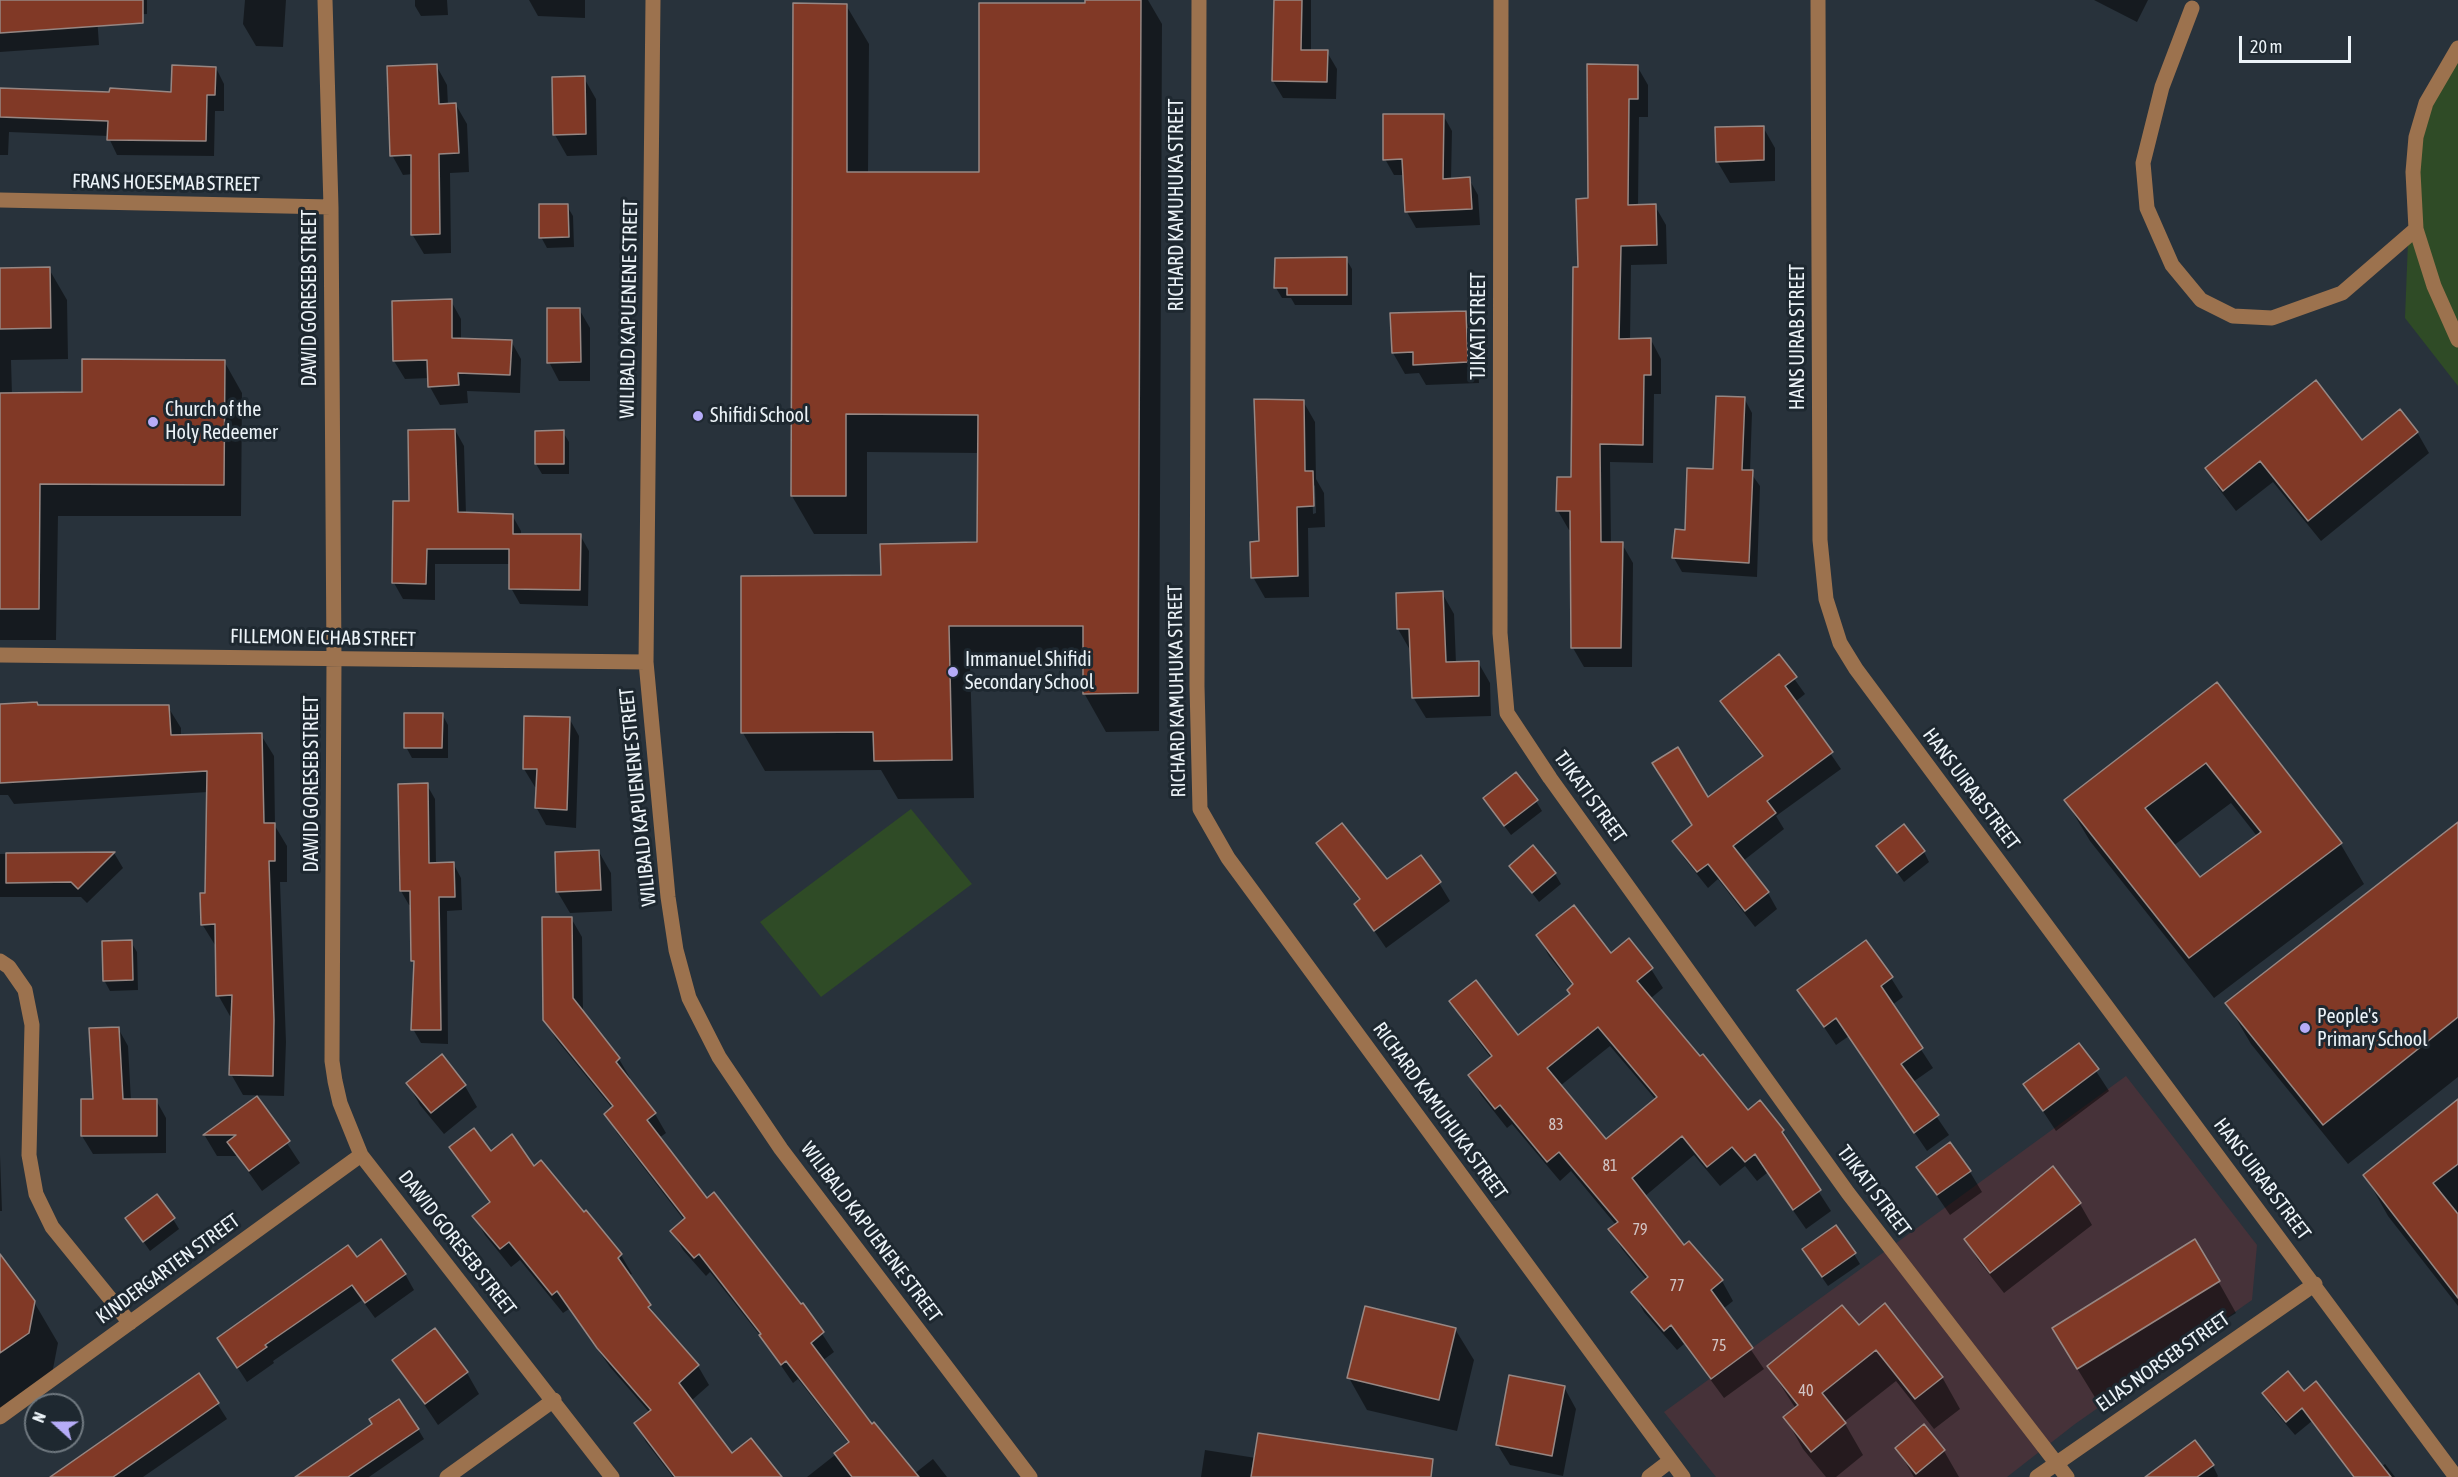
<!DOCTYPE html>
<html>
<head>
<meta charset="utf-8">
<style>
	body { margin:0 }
	#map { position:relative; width:2458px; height:1477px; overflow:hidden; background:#28323b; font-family:"Asap Condensed",sans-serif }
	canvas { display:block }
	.north { position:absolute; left:24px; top:1393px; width:60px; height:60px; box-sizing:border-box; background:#1e2830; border:2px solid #707980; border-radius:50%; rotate:291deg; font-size:16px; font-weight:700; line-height:24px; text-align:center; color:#ecf3f8 }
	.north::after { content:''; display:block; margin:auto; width:21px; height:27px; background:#b6acf8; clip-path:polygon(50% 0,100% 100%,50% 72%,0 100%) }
	.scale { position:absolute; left:2239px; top:36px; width:112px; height:27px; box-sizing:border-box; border:3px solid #ecf3f8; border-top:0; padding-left:8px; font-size:18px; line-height:21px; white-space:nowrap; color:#ecf3f8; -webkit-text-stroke:4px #1e2830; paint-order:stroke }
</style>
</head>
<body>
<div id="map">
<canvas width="2458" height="1477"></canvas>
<div class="north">N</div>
<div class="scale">20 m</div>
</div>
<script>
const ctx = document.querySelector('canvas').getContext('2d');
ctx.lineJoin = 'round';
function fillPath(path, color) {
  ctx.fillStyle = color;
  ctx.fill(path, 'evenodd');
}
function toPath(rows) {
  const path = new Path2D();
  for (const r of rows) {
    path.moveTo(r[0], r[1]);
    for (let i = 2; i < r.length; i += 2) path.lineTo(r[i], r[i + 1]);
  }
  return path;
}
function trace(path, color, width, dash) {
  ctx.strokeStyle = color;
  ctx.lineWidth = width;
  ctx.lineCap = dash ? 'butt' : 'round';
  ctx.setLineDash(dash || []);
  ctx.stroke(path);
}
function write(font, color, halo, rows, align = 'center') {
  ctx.font = font + ' "Asap Condensed",sans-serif';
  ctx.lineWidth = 6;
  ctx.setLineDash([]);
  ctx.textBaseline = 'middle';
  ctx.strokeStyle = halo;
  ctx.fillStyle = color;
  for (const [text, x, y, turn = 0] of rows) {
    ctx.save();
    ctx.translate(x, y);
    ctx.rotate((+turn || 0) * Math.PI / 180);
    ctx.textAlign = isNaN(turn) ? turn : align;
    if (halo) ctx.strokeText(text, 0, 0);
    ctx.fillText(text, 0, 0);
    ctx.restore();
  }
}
fillPath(toPath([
	[2126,1076,2257,1245,2252,1300,2075,1424,2007,1477,1716,1477,1664,1412]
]), '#463239');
fillPath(toPath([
	[2458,59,2458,386,2405,318,2412,139],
	[911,809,972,884,821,997,760,922]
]), '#2f4b26');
fillPath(toPath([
	[0,0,214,0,147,0,147,14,97,16,99,45,0,52],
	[245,0,286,0,283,47,256,46,243,24],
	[415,0,447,0,448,15,421,16,415,6],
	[529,0,585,0,585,18,538,16],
	[1086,0,1148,0,1162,24,1159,731,1106,732,1084,693,1084,664,970,664,974,798,898,799,881,770,765,771,743,733,882,577,979,544,979,453,867,452,867,534,814,534,792,496,846,5,869,44,868,173,980,174,1086,4],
	[1276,0,1311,0,1311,51,1327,52,1337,69,1336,99,1283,98,1273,81],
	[2094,0,2148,0,2137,22],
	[436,65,447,85,448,105,456,105,467,124,469,172,450,173,451,253,424,254,412,234,413,174,403,175,392,155],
	[1637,66,1648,85,1648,117,1639,117,1638,206,1655,206,1666,225,1667,264,1631,265,1630,340,1651,340,1661,359,1661,394,1654,394,1653,463,1610,462,1611,544,1622,544,1633,563,1632,667,1584,667,1573,648,1571,530,1569,530,1558,511,1572,478,1580,269,1589,199],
	[216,68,224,84,224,111,215,111,214,156,117,155,108,136,9,132,8,155,0,155,0,89,172,93],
	[584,78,596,99,597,155,567,156,555,135],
	[1443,115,1452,131,1451,180,1469,179,1478,195,1480,225,1416,228,1407,212,1405,175,1394,175,1385,159],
	[1763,127,1775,148,1775,181,1730,183,1717,161],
	[567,206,573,216,574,247,547,248,541,237],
	[1346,259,1352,269,1352,305,1295,305,1291,298,1282,298,1276,288],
	[49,269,67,300,68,359,11,360,12,395,83,394,224,361,242,393,241,516,58,516,56,640,0,640,0,270],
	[451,301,461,319,461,339,511,341,521,359,520,393,467,391,468,403,440,405,430,387,430,378,405,379,394,361],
	[579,309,590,328,590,381,559,381,549,362],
	[1465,312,1477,333,1479,383,1426,385,1419,373,1405,374,1393,353],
	[1744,398,1752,413,1750,472,1760,486,1757,577,1682,572,1674,558,1715,471],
	[1303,401,1315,422,1316,479,1324,493,1325,527,1308,528,1309,597,1265,598,1253,577,1260,543],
	[1312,483,1315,486,1316,513,1313,514],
	[455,430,464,446,466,514,512,515,521,531,521,535,580,535,589,551,588,606,520,604,511,588,511,564,435,564,435,600,403,599,394,583,411,502],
	[563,432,569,442,569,474,542,474,536,464],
	[2417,432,2429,453,2321,541,2273,482,2236,511,2219,489,2207,468],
	[1442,593,1454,614,1456,663,1478,662,1490,683,1491,716,1426,718,1413,697,1410,650,1398,629],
	[1778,656,1805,694,1795,702,1841,769,1776,816,1784,829,1743,861,1768,893,1777,909,1755,927,1718,879,1708,888,1684,858,1674,842,1693,826,1708,799,1763,758,1731,717,1722,701],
	[2216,684,2340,843,2364,884,2214,998,2090,841,2066,801],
	[2231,803,2257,836,2200,879,2173,846],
	[0,706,168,707,181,728,181,736,261,735,274,756,275,826,287,846,287,882,280,882,286,1042,284,1096,243,1095,231,1074,233,1016,230,1016,218,995,217,945,215,945,202,924,207,895,208,792,14,804,8,795,0,795],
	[442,714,448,725,448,758,412,758,406,747],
	[569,718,579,736,576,828,546,825,536,807,538,787,535,787,524,769],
	[427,785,435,799,436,864,453,863,461,878,462,910,447,911,448,1044,421,1043,413,1029,415,965,412,961,411,905,409,905,401,891],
	[1536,801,1542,811,1511,835,1491,808],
	[2458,823,2458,1077,2348,1164,2251,1044,2227,1003],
	[1318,844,1386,882,1439,883,1450,901,1386,948,1356,904,1360,901,1329,861],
	[1878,846,1924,852,1929,862,1904,882],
	[599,852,611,873,612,911,570,913,557,891],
	[114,853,123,868,87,903,81,897,0,897,0,854],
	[1511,866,1555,874,1561,884,1539,902],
	[571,918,582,937,583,1013,619,1059,630,1078,628,1079,655,1114,666,1133,659,1138,707,1200,801,1306,803,1305,834,1352,822,1361,872,1426,914,1474,933,1459,947,1477,807,1477,849,1444,798,1379,793,1383,762,1338,710,1272,706,1276,683,1250,672,1231,684,1220,617,1133,606,1114,613,1109,556,1039,544,1019],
	[1538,936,1651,969,1663,988,1650,999,1748,1112,1783,1131,1795,1150,1793,1152,1831,1211,1806,1229,1767,1173,1757,1181,1745,1166,1720,1186,1694,1155,1644,1197,1684,1247,1722,1281,1733,1301,1723,1309,1764,1369,1724,1398,1684,1344,1677,1350,1644,1312,1633,1292,1647,1280,1622,1249,1610,1230,1616,1225,1571,1171,1560,1181,1512,1124,1507,1128,1481,1095,1470,1075,1491,1058,1463,1021,1451,1001,1518,1038,1572,995,1573,986,1549,956],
	[1610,1046,1656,1100,1606,1141,1560,1086],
	[131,942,137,952,138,990,110,991,104,980],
	[1891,978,1903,997,1892,1005,1933,1068,1913,1082,1949,1135,1927,1151,1849,1036,1836,1045,1799,990],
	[118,1028,128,1046,131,1101,156,1100,166,1118,166,1153,93,1154,82,1136],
	[2079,1045,2109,1091,2056,1131,2025,1084],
	[408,1084,465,1086,477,1107,444,1134,420,1105],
	[257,1098,300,1163,262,1191,237,1156,217,1156,205,1136],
	[2458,1101,2458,1306,2388,1216,2365,1175],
	[451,1147,490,1153,533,1168,541,1162,621,1255,632,1274,629,1276,660,1322,698,1366,709,1385,691,1401,731,1455,780,1477,673,1477,646,1442,636,1424,650,1413,610,1367,569,1309,563,1313,520,1260,511,1267,485,1235,474,1216,490,1204],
	[0,1155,2,1211,0,1211],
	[1918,1168,1970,1172,1982,1192,1950,1215],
	[2080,1204,2092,1225,2004,1293,1978,1260,1966,1239],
	[127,1218,173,1219,179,1229,150,1251],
	[1854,1254,1860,1264,1828,1286,1809,1259],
	[0,1257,34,1302,58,1343,52,1374,0,1411],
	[356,1259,405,1274,414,1290,375,1318,362,1300,273,1361,274,1363,247,1382,219,1339],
	[2218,1281,2236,1313,2096,1399,2072,1360],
	[1859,1327,1942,1377,1960,1409,1934,1429,1896,1381,1844,1422,1863,1455,1836,1477,1826,1477,1803,1449,1785,1417,1796,1409,1769,1367],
	[1455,1329,1474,1360,1457,1431,1367,1410,1349,1378],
	[394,1360,467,1373,479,1394,438,1425],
	[199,1375,227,1419,143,1477,67,1477],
	[1564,1387,1576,1409,1563,1476,1510,1465,1497,1444],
	[2303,1393,2381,1467,2385,1464,2395,1477,2354,1477,2312,1421,2295,1435,2272,1408,2264,1394],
	[1924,1426,1944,1451,1959,1477,1914,1477,1897,1448],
	[418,1429,424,1439,369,1477,323,1477],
	[1205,1450,1256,1458,1394,1477,1201,1477],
	[2213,1466,2218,1476,2217,1477,2174,1477]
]), '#0007');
const building = toPath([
	[0,0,143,0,143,23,0,33,0,0],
	[1085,0,1141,0,1138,693,1083,694,1083,626,949,626,952,760,874,761,873,732,741,733,741,576,881,575,880,544,977,542,978,415,846,414,846,496,791,496,793,3,847,4,847,172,979,172,979,3,1085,3,1085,0],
	[1274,0,1302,0,1301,50,1328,50,1327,82,1272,81,1274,0],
	[437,64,439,104,456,103,459,153,439,154,440,234,411,235,411,155,390,156,387,66,437,64],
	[1587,64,1638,65,1638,99,1629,99,1628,205,1656,204,1657,245,1621,246,1619,339,1651,338,1651,375,1644,375,1643,445,1600,444,1601,542,1623,542,1621,648,1571,648,1570,511,1556,511,1557,477,1571,477,1573,267,1578,267,1576,199,1588,198,1587,64],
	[172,65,216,67,215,95,207,95,206,141,107,140,108,121,0,117,0,88,109,92,110,88,171,92,172,65],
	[585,76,586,134,553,135,552,77,585,76],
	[1383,114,1444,114,1443,179,1470,177,1472,209,1405,212,1402,159,1383,160,1383,114],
	[1764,126,1764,160,1716,162,1715,127,1764,126],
	[539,204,568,204,569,237,539,238,539,204],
	[1347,257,1347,295,1287,295,1287,288,1274,288,1275,258,1347,257],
	[50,267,51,328,0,329,0,268,50,267],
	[452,299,452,338,512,340,510,375,458,373,459,385,428,387,427,360,393,361,392,301,452,299],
	[547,308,580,308,581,362,547,363,547,308],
	[1466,311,1468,362,1413,365,1413,352,1392,353,1390,313,1466,311],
	[82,359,225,360,224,485,40,484,39,609,0,609,0,393,82,392,82,359],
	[2316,380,2362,440,2400,409,2418,432,2308,521,2260,461,2223,491,2205,468,2316,380],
	[1716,396,1745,397,1742,470,1753,470,1749,563,1672,558,1675,529,1685,530,1687,468,1713,469,1716,396],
	[1254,399,1304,400,1305,471,1313,471,1314,506,1297,507,1298,576,1251,578,1250,542,1259,541,1254,399],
	[455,429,458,512,513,514,513,534,581,534,580,590,509,589,509,549,427,549,426,584,392,583,393,501,409,501,408,430,455,429],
	[564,430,564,464,535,464,535,431,564,430],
	[1443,591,1446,662,1479,661,1479,696,1412,698,1409,629,1397,629,1396,593,1443,591],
	[1779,654,1797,677,1785,686,1833,752,1767,801,1776,813,1733,846,1769,892,1745,911,1708,864,1697,872,1672,841,1692,825,1652,763,1678,747,1708,797,1763,756,1720,701,1779,654],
	[2217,682,2342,843,2189,958,2064,800,2217,682],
	[2206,763,2261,832,2200,877,2145,808,2206,763],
	[37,702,38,705,169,705,171,735,262,733,264,823,275,823,275,861,269,861,274,1020,273,1076,229,1075,232,995,216,996,215,924,201,925,200,893,205,893,207,771,0,783,0,704,37,702],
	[404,713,443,713,442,748,404,748,404,713],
	[524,716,570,717,567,810,535,808,537,769,523,769,524,716],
	[1516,772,1538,800,1504,826,1483,798,1516,772],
	[428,783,429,863,454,862,455,897,439,897,441,1030,411,1030,414,961,411,961,410,891,400,891,398,784,428,783],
	[2458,822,2458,1017,2323,1125,2225,1003,2458,822],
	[1342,823,1387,879,1421,855,1441,882,1374,931,1354,904,1360,899,1316,843,1342,823],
	[1904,824,1925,851,1897,873,1876,846,1904,824],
	[1533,845,1556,873,1532,893,1509,866,1533,845],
	[599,850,601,890,556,892,555,852,599,850],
	[115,852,78,889,71,882,6,883,6,853,115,852],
	[1574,905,1611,953,1629,938,1653,968,1637,981,1700,1056,1703,1054,1748,1110,1760,1100,1784,1130,1782,1132,1821,1190,1793,1210,1755,1154,1745,1162,1732,1147,1707,1167,1682,1136,1632,1178,1684,1245,1689,1241,1723,1280,1711,1290,1753,1348,1711,1379,1671,1325,1664,1331,1631,1292,1648,1277,1608,1229,1618,1222,1559,1152,1547,1162,1500,1105,1495,1109,1468,1075,1492,1056,1449,1001,1476,980,1518,1035,1570,994,1567,990,1573,984,1536,935,1574,905],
	[1598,1027,1657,1097,1606,1139,1547,1068,1598,1027],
	[542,917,572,917,573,998,620,1058,616,1062,656,1113,647,1120,707,1198,714,1192,801,1304,803,1303,824,1332,811,1343,872,1424,874,1422,919,1477,852,1477,834,1453,849,1442,786,1361,781,1365,759,1335,761,1334,699,1254,694,1258,670,1231,685,1218,604,1114,613,1106,543,1020,542,917],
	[132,940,133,980,103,981,102,941,132,940],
	[1866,940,1893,977,1881,986,1923,1048,1901,1064,1939,1115,1914,1133,1836,1018,1824,1027,1797,990,1866,940],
	[119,1027,123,1099,157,1099,157,1136,81,1136,81,1099,93,1099,89,1028,119,1027],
	[2079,1043,2099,1069,2043,1111,2023,1084,2079,1043],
	[442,1054,466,1085,431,1113,406,1083,442,1054],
	[257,1096,290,1141,249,1171,227,1142,236,1135,203,1135,257,1096],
	[2458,1099,2458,1164,2433,1183,2458,1214,2458,1298,2363,1175,2458,1099],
	[474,1128,491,1151,512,1134,534,1166,541,1160,584,1212,586,1210,622,1254,618,1258,651,1305,648,1307,699,1365,679,1383,732,1453,751,1438,782,1477,675,1477,634,1423,651,1410,597,1348,557,1291,552,1295,509,1242,500,1249,472,1216,490,1202,449,1147,474,1128],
	[1950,1142,1971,1171,1937,1195,1916,1167,1950,1142],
	[2053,1166,2081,1203,1990,1273,1964,1239,2053,1166],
	[157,1194,175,1218,143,1242,125,1218,157,1194],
	[1836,1225,1856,1253,1822,1277,1802,1249,1836,1225],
	[381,1239,406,1274,365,1303,352,1285,265,1345,267,1347,237,1368,217,1338,348,1245,357,1257,381,1239],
	[2195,1239,2220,1281,2077,1369,2052,1328,2195,1239],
	[0,1254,35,1301,29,1333,0,1353,0,1254],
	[1885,1303,1943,1377,1915,1399,1876,1350,1822,1393,1846,1423,1811,1452,1783,1417,1798,1405,1767,1366,1842,1305,1859,1325,1885,1303],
	[1365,1306,1456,1328,1439,1400,1347,1378,1365,1306],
	[435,1328,468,1372,425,1404,392,1360,435,1328],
	[2288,1371,2304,1391,2316,1381,2391,1477,2354,1477,2302,1408,2286,1422,2262,1393,2288,1371],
	[199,1373,219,1403,162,1443,113,1477,50,1477,199,1373],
	[1509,1375,1565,1386,1552,1456,1496,1445,1509,1375],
	[399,1399,419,1429,348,1477,295,1477,372,1424,369,1419,399,1399],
	[1924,1424,1945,1450,1916,1474,1895,1448,1924,1424],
	[1258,1433,1433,1459,1431,1477,1251,1477,1258,1433],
	[2195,1440,2214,1465,2197,1477,2145,1477,2195,1440]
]);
fillPath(building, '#813926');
trace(building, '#978783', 1.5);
trace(toPath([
	[325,0,331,207,334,659,332,1061,335,1081,340,1103,361,1155,612,1477],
	[653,0,646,662,668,897,676,950,689,998,719,1057,781,1149,1030,1477],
	[1199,0,1197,686,1200,809,1228,858,1683,1477],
	[1501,0,1500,633,1507,713,1550,778,1848,1193,2067,1477],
	[1818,0,1820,540,1826,599,1840,643,1856,669,2456,1477],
	[2192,8,2162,87,2143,163,2147,208,2172,265,2201,300,2233,316,2272,318,2342,293,2416,229],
	[2458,48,2426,103,2416,137,2413,172,2416,229,2434,286,2458,340],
	[0,200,331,207],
	[0,655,646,662],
	[0,961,9,967,25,990,32,1025,29,1155,36,1194,52,1227,130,1323],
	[0,1417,361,1155],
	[447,1477,554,1400],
	[1649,1477,1670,1461],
	[2037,1477,2315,1284]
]), '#9c724e', 15);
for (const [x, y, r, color] of [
	[698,416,6,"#b6acf8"],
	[153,422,6,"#b6acf8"],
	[953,672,6,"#b6acf8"],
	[2305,1028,6,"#b6acf8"]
]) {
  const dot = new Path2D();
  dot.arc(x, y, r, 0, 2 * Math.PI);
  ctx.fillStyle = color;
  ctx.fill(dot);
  trace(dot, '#1e2830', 2);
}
write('16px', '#d1c4c4', null, [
	["83",1556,1125],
	["81",1610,1166],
	["79",1640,1230],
	["77",1677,1286],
	["75",1719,1346],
	["40",1806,1391]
]);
write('20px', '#ecf3f8', '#1e2830', [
	["FRANS HOESEMAB STREET",166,183,1],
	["RICHARD KAMUHUKA STREET",1177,205,-90],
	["DAWID GORESEB STREET",310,298,-90],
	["WILIBALD KAPUENENE STREET",629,309,-89],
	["TJIKATI STREET",1479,326,-90],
	["HANS UIRAB STREET",1798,337,-90],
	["FILLEMON EICHAB STREET",323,638,1],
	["RICHARD KAMUHUKA STREET",1177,691,-91],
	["DAWID GORESEB STREET",312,784,-90],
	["HANS UIRAB STREET",1971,789,53],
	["WILIBALD KAPUENENE STREET",638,797,-96],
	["TJIKATI STREET",1590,797,54],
	["RICHARD KAMUHUKA STREET",1440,1111,54],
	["HANS UIRAB STREET",2262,1179,53],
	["TJIKATI STREET",1874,1191,53],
	["WILIBALD KAPUENENE STREET",871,1232,53],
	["DAWID GORESEB STREET",457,1243,52],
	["KINDERGARTEN STREET",168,1269,-36],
	["ELIAS NORSEB STREET",2163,1362,-35]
]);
write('20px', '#ecf3f8', '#1e2830', [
	["Church of the",165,410],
	["Holy Redeemer",165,433],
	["Shifidi School",710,416],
	["Immanuel Shifidi",965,660],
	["Secondary School",965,683],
	["People's",2317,1017],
	["Primary School",2317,1040]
], 'left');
</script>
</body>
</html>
